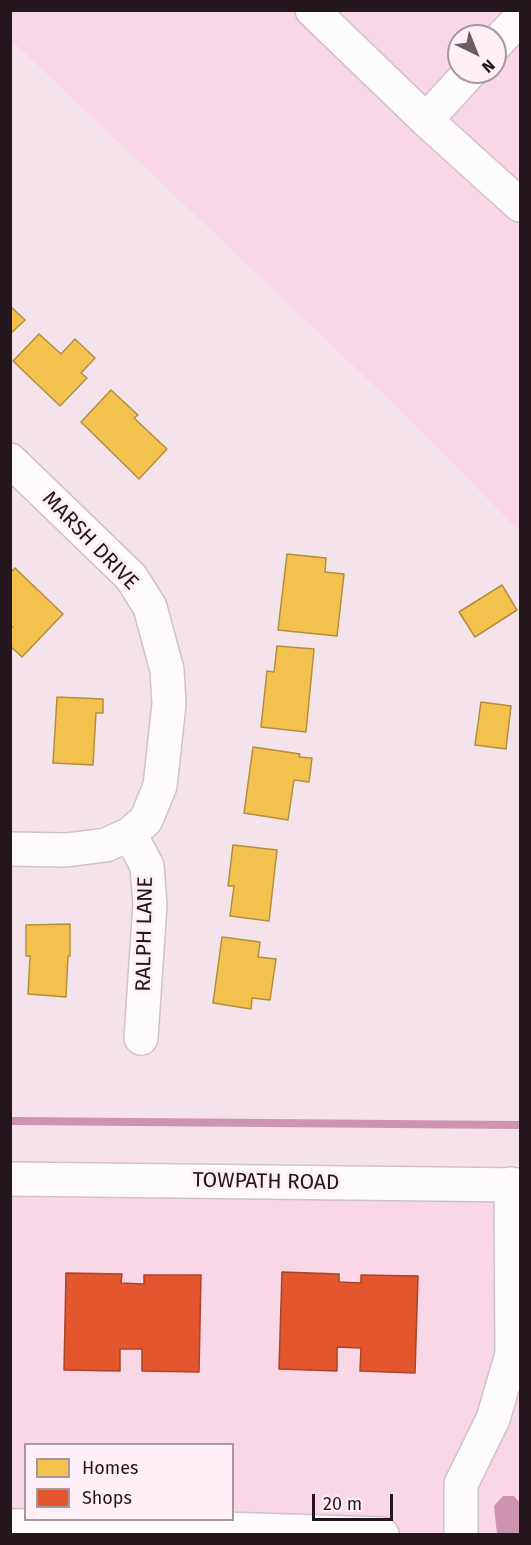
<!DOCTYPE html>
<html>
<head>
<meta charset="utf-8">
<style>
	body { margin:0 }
	#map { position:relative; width:531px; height:1545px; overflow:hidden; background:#f5e3eb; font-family:"Fira Sans",sans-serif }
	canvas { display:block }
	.frame { position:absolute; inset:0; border:12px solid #24161d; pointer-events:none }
	.legend { position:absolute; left:24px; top:1443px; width:210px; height:78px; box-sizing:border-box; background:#ffeff6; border:2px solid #a7989f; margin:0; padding:8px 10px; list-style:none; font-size:18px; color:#24161d }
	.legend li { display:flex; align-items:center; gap:12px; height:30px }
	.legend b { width:30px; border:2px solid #a7989f }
	.north { position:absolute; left:447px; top:24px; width:60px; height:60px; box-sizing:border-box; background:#ffeff6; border:2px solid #a7989f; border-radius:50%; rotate:137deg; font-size:16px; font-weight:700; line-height:24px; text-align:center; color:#24161d }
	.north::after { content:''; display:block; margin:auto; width:21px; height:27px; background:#6d5e65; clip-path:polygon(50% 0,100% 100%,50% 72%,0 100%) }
	.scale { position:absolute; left:312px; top:1494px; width:81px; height:27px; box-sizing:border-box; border:3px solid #24161d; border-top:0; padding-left:8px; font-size:18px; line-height:21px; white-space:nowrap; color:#24161d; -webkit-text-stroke:4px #ffeff6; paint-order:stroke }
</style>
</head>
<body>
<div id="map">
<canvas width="531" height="1545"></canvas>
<div class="frame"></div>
<ul class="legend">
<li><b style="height:16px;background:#f2c14e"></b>Homes</li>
<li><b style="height:16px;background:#e4572e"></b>Shops</li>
</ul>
<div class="north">N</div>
<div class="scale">20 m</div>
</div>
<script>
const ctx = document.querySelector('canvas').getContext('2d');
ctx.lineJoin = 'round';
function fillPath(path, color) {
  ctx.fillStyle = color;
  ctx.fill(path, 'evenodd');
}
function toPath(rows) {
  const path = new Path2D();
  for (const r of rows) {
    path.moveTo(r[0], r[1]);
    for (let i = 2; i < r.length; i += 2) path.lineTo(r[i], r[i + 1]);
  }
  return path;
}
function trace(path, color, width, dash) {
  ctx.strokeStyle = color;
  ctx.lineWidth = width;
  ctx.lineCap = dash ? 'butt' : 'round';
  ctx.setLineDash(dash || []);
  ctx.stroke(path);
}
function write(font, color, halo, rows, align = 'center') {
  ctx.font = font + ' "Fira Sans",sans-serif';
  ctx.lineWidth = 6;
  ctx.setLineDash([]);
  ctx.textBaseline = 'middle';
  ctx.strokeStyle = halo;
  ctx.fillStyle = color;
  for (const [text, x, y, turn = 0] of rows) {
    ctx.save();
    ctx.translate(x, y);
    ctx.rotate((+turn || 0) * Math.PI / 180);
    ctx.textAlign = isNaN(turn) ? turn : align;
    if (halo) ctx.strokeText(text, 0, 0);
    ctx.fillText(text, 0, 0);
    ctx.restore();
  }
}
fillPath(toPath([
	[10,11,520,11,520,532,405,415,11,40],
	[459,36,495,36,495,72,459,72],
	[11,1179,520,1185,520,1534,11,1534],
	[26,1444,232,1444,232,1520,26,1520]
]), '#f9d7e7');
fillPath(toPath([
	[503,1496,514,1496,520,1503,520,1534,497,1534,494,1506]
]), '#cd94b0');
const homes = toPath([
	[10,306,25,320,10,334,10,306],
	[39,334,61,354,75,339,95,358,81,373,87,378,60,406,13,361,39,334],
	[111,390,138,415,134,418,167,449,139,479,81,422,111,390],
	[287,554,326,558,325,572,344,574,337,636,278,630,287,554],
	[15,568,63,614,22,657,10,646,10,629,13,627,10,625,10,573,15,568],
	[502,585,517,610,475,637,459,612,502,585],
	[277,646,314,649,306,732,261,727,267,671,274,672,277,646],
	[57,697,103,699,103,713,96,713,93,765,53,763,57,697],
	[481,702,511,706,506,749,475,745,481,702],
	[253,747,300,754,299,757,312,758,309,782,294,780,288,820,244,813,253,747],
	[233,845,277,850,269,921,230,916,234,886,228,886,233,845],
	[70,924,70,956,68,956,66,997,28,994,30,956,26,956,26,925,70,924],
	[222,937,260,942,258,957,276,959,270,1000,252,998,251,1009,213,1003,222,937]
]);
fillPath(homes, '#f2c14e');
trace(homes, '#b48e3f', 1.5);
const shops = toPath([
	[282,1272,339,1274,339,1282,361,1283,361,1275,418,1276,415,1373,360,1371,361,1348,337,1347,337,1371,279,1369,282,1272],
	[66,1273,122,1274,121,1283,144,1284,144,1275,201,1275,199,1372,142,1371,142,1349,120,1349,120,1371,64,1370,66,1273]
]);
fillPath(shops, '#e4572e');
trace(shops, '#aa4429', 1.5);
trace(toPath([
	[10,1121,520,1125]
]), '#cd94b0', 8);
const minor = toPath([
	[312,10,426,120],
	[495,45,520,18],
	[470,72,426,120,520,205],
	[10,460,131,577,150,607,167,670,169,704,160,786,146,820,130,834,106,845,66,850,10,849],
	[130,834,147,866,150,904,141,1038],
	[10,1179,520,1185],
	[10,1526,95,1525,382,1534],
	[461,1534,461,1484,493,1419,512,1354,511,1184]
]);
trace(minor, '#d1c1c8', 36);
trace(minor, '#fefbfc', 33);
write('21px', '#24161d', '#ffeff6', [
	["MARSH DRIVE",90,541,46],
	["RALPH LANE",145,934,-89],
	["TOWPATH ROAD",266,1182,1]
]);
</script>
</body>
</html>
